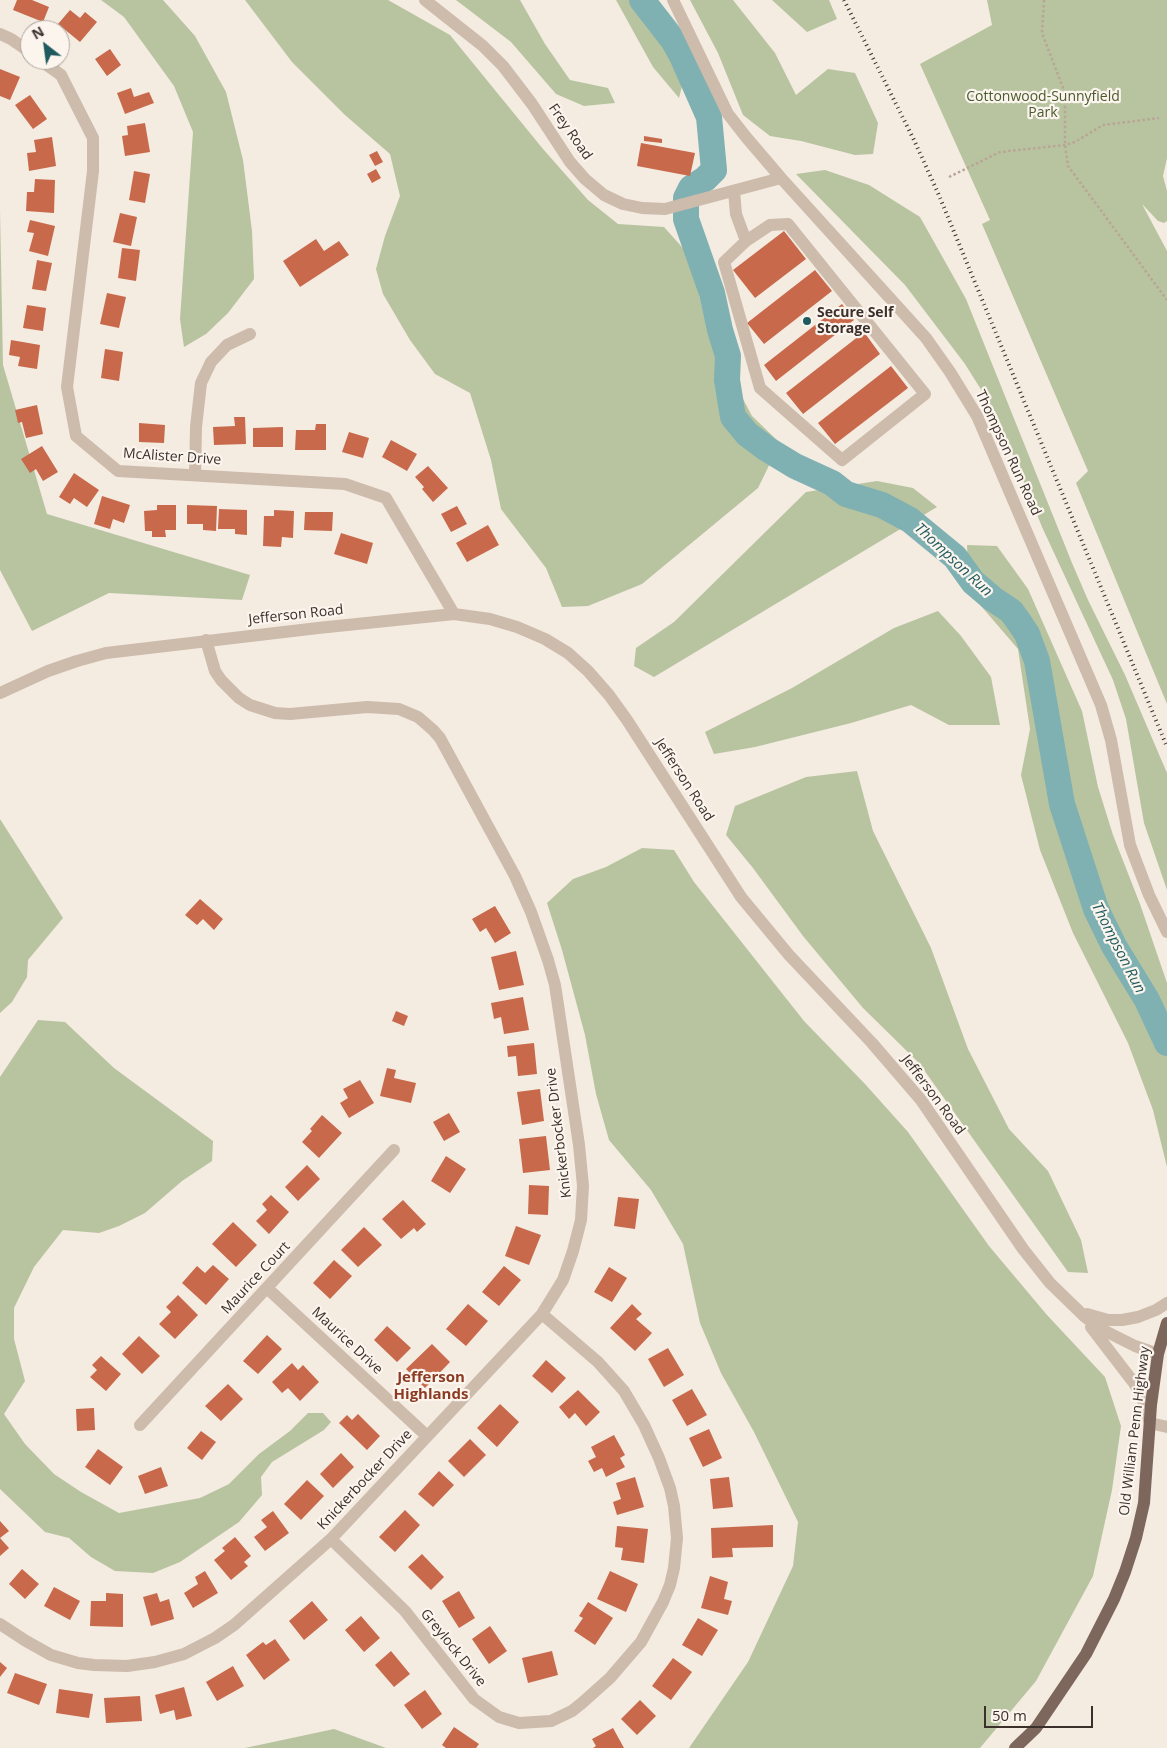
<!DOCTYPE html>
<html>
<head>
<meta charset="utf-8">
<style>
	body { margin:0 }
	#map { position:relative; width:1167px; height:1748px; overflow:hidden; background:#f4ebe1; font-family:"Open Sans",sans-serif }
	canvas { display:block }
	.north { position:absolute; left:20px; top:20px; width:50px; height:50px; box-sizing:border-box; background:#fbf5ee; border:1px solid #aea6a0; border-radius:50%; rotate:330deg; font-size:14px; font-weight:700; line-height:20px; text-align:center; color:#3b302b }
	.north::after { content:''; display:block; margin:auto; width:18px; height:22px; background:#1f5a5e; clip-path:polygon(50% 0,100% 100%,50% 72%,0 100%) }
	.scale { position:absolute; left:984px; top:1706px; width:109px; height:22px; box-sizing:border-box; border:2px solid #3b302b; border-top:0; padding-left:6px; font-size:15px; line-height:18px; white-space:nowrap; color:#3b302b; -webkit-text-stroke:4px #fbf5ee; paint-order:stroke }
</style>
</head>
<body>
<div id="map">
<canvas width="1167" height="1748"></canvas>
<div class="north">N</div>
<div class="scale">50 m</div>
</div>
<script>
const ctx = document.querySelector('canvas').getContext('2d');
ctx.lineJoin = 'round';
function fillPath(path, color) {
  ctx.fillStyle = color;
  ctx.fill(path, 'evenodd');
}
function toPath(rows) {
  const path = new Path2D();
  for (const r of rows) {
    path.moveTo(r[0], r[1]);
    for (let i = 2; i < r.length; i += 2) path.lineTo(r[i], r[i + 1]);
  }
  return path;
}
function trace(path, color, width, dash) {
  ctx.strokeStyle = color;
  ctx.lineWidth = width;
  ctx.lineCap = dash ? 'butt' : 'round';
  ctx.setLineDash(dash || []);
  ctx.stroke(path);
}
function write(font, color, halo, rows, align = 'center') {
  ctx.font = font + ' "Open Sans",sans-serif';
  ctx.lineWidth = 4.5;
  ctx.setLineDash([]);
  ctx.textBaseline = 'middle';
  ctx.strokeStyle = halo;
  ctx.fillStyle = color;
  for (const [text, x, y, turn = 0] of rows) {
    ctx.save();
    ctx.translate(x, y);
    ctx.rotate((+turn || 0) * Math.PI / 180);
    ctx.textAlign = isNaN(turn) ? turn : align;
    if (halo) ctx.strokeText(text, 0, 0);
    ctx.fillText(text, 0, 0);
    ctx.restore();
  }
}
fillPath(toPath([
	[101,0,163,0,195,36,226,92,243,160,252,231,254,279,228,313,206,334,184,347,180,319,193,132,174,86,124,17],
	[245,0,388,0,450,35,543,149,588,200,618,224,664,227,690,256,708,333,752,416,780,443,758,488,642,584,588,606,562,607,546,568,501,509,491,460,470,393,435,374,410,340,383,294,376,269,385,236,400,196,390,154,345,115,292,62],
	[456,0,520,0,545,44,570,80,608,88,615,103,584,106,556,94,511,42],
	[616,0,657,0,682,86,679,98,653,67],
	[690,0,733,0,775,53,796,95,828,69,855,73,878,123,873,154,855,155,801,141,770,136,743,115,718,53],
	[772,0,829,0,837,19,807,32],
	[987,0,1167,0,1167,158,1163,176,1167,191,1167,221,1164,223,1158,221,1142,204,1167,251,1167,704,1076,483,1088,471,982,224,990,220,920,64,992,25],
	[825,170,869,185,920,217,966,299,1072,563,1088,600,1125,675,1167,773,1167,890,1144,823,1126,719,1113,680,1042,527,997,415,965,364,905,285,796,174],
	[0,210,3,365,47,514,250,575,242,600,109,593,32,631,0,570],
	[877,481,913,488,937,507,654,677,634,666,636,648,674,622,806,492],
	[967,545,997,546,1028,589,1082,711,1098,787,1113,835,1140,904,1167,983,1167,1167,1153,1110,1128,1043,1073,933,1040,850,1021,775,1030,729,1018,649,969,592],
	[938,611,961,636,991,677,1000,725,949,725,911,705,851,723,755,747,714,754,705,732,792,688,894,628],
	[857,771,873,831,931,948,968,1049,1009,1129,1048,1171,1081,1240,1088,1273,1068,1272,919,1063,863,1008,803,936,753,868,726,835,735,806,806,777],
	[0,819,63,918,28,960,27,977,12,1002,0,1013],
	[642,848,674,850,694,882,804,1021,865,1084,908,1132,989,1246,1047,1315,1105,1377,1121,1426,1112,1490,1093,1576,1036,1681,980,1748,689,1748,748,1662,793,1566,798,1522,754,1432,721,1373,700,1323,683,1244,651,1190,609,1140,596,1094,585,1035,562,950,547,903,573,879,606,867],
	[38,1020,65,1022,114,1068,213,1141,212,1161,182,1181,145,1213,119,1226,99,1233,63,1230,34,1267,14,1308,14,1339,25,1381,4,1414,25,1444,54,1474,81,1492,119,1513,200,1498,229,1484,259,1454,290,1431,308,1413,323,1413,331,1422,324,1430,272,1462,261,1477,262,1495,239,1522,180,1562,153,1573,115,1571,91,1557,69,1538,45,1532,0,1489,0,1077],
	[334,1729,386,1748,245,1748]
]), '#b8c4a0');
trace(toPath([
	[642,0,673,40,682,56,709,117,714,170,705,179,691,188,686,198,686,219,712,293,720,330,728,356,727,380,733,417,747,434,767,449,795,466,832,483,846,494,882,505,910,520,955,557,973,582,993,599,1011,611,1019,622,1027,634,1037,661,1062,804,1096,909,1114,946,1147,1000,1167,1043]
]), '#7fb0b2', 26);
fillPath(toPath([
	[17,0,32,0,49,7,43,22,13,10],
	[70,10,80,18,85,12,97,22,80,42,58,24],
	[110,49,121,65,107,76,95,59],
	[0,69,20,77,10,100,0,96],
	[131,88,134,97,149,92,154,103,125,114,117,93],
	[30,95,47,119,33,129,15,105],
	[145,123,150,152,125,156,122,136,128,135,127,126],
	[644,136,662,139,662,143,644,141],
	[52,137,56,166,29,171,27,153,36,152,34,140],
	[641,143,695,153,690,176,637,166],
	[377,151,383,162,375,166,369,155],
	[376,169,381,178,372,183,367,174],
	[134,171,150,174,145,203,129,200],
	[35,179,55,180,54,213,26,211,27,192,34,192],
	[120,213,137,217,131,246,113,242],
	[30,220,55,226,48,256,29,251,34,233,27,232],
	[784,231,806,259,755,298,733,270],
	[316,239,324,251,339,241,349,255,300,287,283,261],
	[122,248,140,250,136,281,118,278],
	[37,260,52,263,46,291,32,289],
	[815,270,832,291,764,344,747,323],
	[107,293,126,297,119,328,100,324],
	[842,304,854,320,776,381,764,365],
	[27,305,46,308,43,331,23,328],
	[864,332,880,354,803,414,786,393],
	[11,340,40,345,37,369,18,366,20,357,9,355],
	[105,349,123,352,119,381,101,378],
	[891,366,908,388,835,444,818,423],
	[37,405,43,434,26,438,22,422,18,423,15,410],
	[234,417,245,417,246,444,214,445,213,427,235,426],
	[139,423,165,425,164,443,139,442],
	[316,424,326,424,326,450,295,450,296,430,315,430],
	[283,427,283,447,253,447,253,428],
	[349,432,369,438,363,458,342,452],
	[391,440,417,454,407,471,382,457],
	[42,446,58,472,43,481,36,469,30,473,21,459],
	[428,466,448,488,433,502,422,489,424,487,415,477],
	[74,473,99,490,87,507,74,498,70,504,59,497],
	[102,496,130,505,124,523,113,519,110,529,94,524],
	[157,505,176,505,176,530,165,530,166,537,152,537,152,531,145,531,144,511,157,510],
	[187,505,217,506,216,531,203,530,203,524,187,524],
	[457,506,467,524,451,532,441,514],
	[219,509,247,510,247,535,235,534,235,529,218,529],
	[274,510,294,511,293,538,282,537,281,547,263,546,264,516,274,516],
	[305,512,333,512,332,531,304,530],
	[488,525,499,545,467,562,456,543],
	[341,533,373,543,367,564,334,554],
	[200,899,223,919,214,930,203,919,197,925,185,915],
	[495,906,511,933,495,943,486,928,480,932,472,919],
	[516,951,524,985,499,990,491,957],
	[523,997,529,1030,504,1034,501,1017,494,1019,491,1003],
	[396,1011,408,1016,404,1026,392,1021],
	[534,1043,537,1074,518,1076,516,1056,508,1057,507,1046],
	[387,1068,396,1070,394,1078,416,1083,411,1103,380,1096],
	[360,1080,374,1103,349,1118,340,1103,348,1098,343,1089],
	[540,1089,544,1121,522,1125,517,1092],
	[449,1113,460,1132,444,1141,433,1122],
	[322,1115,342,1133,319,1158,302,1142,312,1131,310,1129],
	[546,1136,550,1170,523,1173,519,1139],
	[446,1156,466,1169,450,1193,431,1181],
	[307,1165,320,1179,298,1201,285,1187],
	[529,1185,549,1186,548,1215,528,1214],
	[271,1195,289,1212,269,1234,256,1221,267,1210,262,1204],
	[618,1197,639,1199,635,1229,614,1226],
	[403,1200,426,1224,417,1232,414,1228,401,1239,382,1219],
	[233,1222,257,1245,236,1267,212,1244],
	[516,1226,541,1235,529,1265,505,1256],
	[364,1227,382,1245,358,1267,341,1250],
	[334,1260,352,1276,330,1299,313,1283],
	[213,1265,229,1279,206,1305,182,1283,197,1266,205,1273],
	[504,1266,521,1280,499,1306,482,1292],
	[609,1267,627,1278,612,1302,594,1292],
	[178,1295,198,1315,175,1339,159,1324,171,1312,166,1307],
	[468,1304,488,1321,466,1346,446,1329],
	[632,1304,642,1314,636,1319,652,1333,635,1351,610,1328],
	[387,1326,411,1348,397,1362,374,1340],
	[267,1335,282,1349,258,1374,243,1361],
	[139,1336,160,1356,142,1374,122,1354],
	[432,1344,450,1362,425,1388,406,1369],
	[668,1348,684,1375,664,1387,648,1359],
	[101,1356,121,1374,106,1391,90,1377,97,1370,92,1365],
	[546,1360,566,1378,552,1393,532,1376],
	[292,1363,298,1370,303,1365,319,1382,300,1401,288,1388,282,1393,272,1382],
	[228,1384,243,1399,221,1421,205,1406],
	[692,1389,707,1415,687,1426,672,1400],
	[578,1390,600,1412,586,1426,575,1413,569,1419,559,1407],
	[500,1404,519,1422,497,1447,477,1428],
	[94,1408,95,1430,77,1431,76,1409],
	[358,1414,380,1436,367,1450,339,1423,347,1415,352,1420],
	[709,1429,722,1458,703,1467,689,1438],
	[201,1431,216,1442,202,1460,187,1448],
	[614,1435,625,1455,620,1458,625,1467,606,1477,602,1468,594,1472,588,1461,596,1457,591,1447],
	[470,1439,486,1455,464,1477,448,1461],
	[98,1449,123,1467,110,1485,85,1467],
	[341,1453,354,1467,333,1488,320,1474],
	[161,1467,168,1486,145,1494,138,1476],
	[439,1471,454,1485,433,1507,418,1494],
	[635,1477,644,1507,617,1515,613,1502,621,1499,616,1483],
	[729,1477,733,1507,713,1509,710,1479],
	[307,1480,324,1496,301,1520,284,1504],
	[405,1510,420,1525,395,1552,379,1537],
	[273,1511,289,1533,265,1551,254,1537,267,1527,261,1520],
	[0,1521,9,1531,0,1538,9,1548,0,1556],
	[773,1525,773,1547,732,1548,733,1557,712,1558,711,1528],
	[617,1526,648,1529,644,1563,621,1560,623,1548,615,1547],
	[235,1537,251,1556,244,1562,248,1566,231,1580,214,1560,225,1551,222,1548],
	[422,1554,444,1577,431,1590,408,1567],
	[22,1569,39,1584,25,1599,9,1584],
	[205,1571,218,1593,193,1608,184,1593,198,1584,195,1577],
	[610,1571,638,1584,626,1612,597,1599],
	[710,1576,728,1582,724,1599,732,1601,728,1615,701,1608],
	[54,1587,80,1601,70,1620,44,1606],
	[459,1591,475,1618,459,1628,442,1601],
	[106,1593,123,1594,123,1627,90,1626,91,1601,106,1601],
	[157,1593,160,1602,169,1599,174,1619,151,1626,143,1597],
	[312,1601,328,1620,304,1640,289,1621],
	[588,1602,613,1618,595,1645,574,1631,583,1618,579,1616],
	[361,1616,380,1638,364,1652,345,1630],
	[698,1618,718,1630,702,1656,682,1645],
	[490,1626,507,1651,489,1664,472,1639],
	[275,1639,290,1660,264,1680,246,1655,263,1642,266,1645],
	[391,1651,410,1674,394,1687,375,1665],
	[552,1651,558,1675,528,1683,522,1658],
	[673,1658,692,1672,671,1700,652,1686],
	[0,1662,7,1668,0,1677],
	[233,1666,244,1686,217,1701,206,1682],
	[15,1673,47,1684,39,1705,7,1693],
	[184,1687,192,1716,176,1720,174,1710,160,1714,155,1695],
	[59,1689,93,1694,89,1718,56,1713],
	[425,1690,442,1714,422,1729,404,1705],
	[140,1696,142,1721,106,1723,104,1698],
	[640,1700,656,1716,637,1735,621,1719],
	[454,1727,479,1744,476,1748,446,1748,442,1745],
	[613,1728,624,1748,593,1748,596,1746,592,1739]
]), '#c8694b');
trace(toPath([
	[1044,0,1042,33,1065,93,1065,145,1068,166,1167,300],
	[949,177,1000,152,1065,145,1075,142,1103,125,1159,118]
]), '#b9a596', 2.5, [2.5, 2.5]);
trace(toPath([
	[425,0,483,46,503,66,532,104,570,162,585,179,604,195,623,204,642,208,665,209,781,178],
	[673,0,728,114,746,137,781,178,926,338,950,372,977,416,1101,705,1111,740,1130,845,1149,895,1167,932],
	[0,34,11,39,30,52],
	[40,60,61,75,93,138,93,171,67,387,76,436,118,471,345,484,386,498,454,614],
	[734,191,736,214,746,241,724,262,760,388,842,460,925,394,788,224,770,225,746,241],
	[195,475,196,427,201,383,211,362,227,345,250,334],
	[0,693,48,671,77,661,106,653,318,628,454,614,490,619,517,627,545,639,568,653,588,671,609,695,627,720,741,897,789,955,872,1043,921,1100,1023,1249,1050,1283,1085,1317,1103,1330,1135,1346,1158,1354],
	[267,1288,427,1436],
	[1087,1314,1108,1320,1122,1320,1138,1317,1156,1310,1167,1303],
	[1091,1327,1134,1383,1141,1395,1150,1423,1167,1427],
	[140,1425,394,1150],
	[331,1539,405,1611,474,1699,499,1717,519,1723,551,1721,572,1711,582,1703,610,1678,641,1642,663,1602,670,1585,674,1568,677,1538,674,1506,670,1488,659,1458,644,1425,624,1391,598,1362,542,1314],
	[0,1624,26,1641,51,1655,78,1663,94,1665,127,1666,155,1662,184,1654,215,1638,234,1625,331,1539,542,1314,563,1280,573,1251,581,1220,583,1186,579,1145,555,985,548,960,531,912,515,876,440,738,433,730,418,717,399,709,367,707,290,714,275,713,250,705,239,698,221,680,215,671,206,640]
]), '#cdbbac', 12);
trace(toPath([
	[1015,1748,1036,1728,1086,1654,1114,1599,1125,1572,1136,1538,1144,1503,1151,1405,1158,1354,1167,1323]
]), '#7d675c', 12);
trace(toPath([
	[844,0,914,140,938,193,1167,747]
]), '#3b302b', 4, [1, 4]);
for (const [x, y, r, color] of [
	[807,321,5,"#1f5a5e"]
]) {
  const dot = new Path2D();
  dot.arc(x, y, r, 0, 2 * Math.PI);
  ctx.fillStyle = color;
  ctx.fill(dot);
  trace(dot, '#fbf5ee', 2);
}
write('14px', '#4a5a2e', '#fbf5ee', [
	["Cottonwood-Sunnyfield",1043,97],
	["Park",1043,113]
]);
write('14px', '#3b302b', '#fbf5ee', [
	["Frey Road",570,132,55],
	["Thompson Run Road",1008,453,65],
	["McAlister Drive",172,457,4],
	["Jefferson Road",296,615,-6],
	["Jefferson Road",684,780,57],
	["Jefferson Road",933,1095,53],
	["Knickerbocker Drive",559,1133,-97],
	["Maurice Court",256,1278,-47],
	["Maurice Drive",347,1341,43],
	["Old William Penn Highway",1135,1431,-83],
	["Knickerbocker Drive",365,1480,-47],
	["Greylock Drive",453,1648,51]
]);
write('bold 14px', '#3b302b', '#fbf5ee', [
	["Secure Self",817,313],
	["Storage",817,329]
], 'left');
write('italic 15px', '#1f5a5e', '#fbf5ee', [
	["Thompson Run",953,560,43],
	["Thompson Run",1118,948,63]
]);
write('bold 15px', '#8c3b22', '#fbf5ee', [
	["Jefferson",431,1378],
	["Highlands",431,1395]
]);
</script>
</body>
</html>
